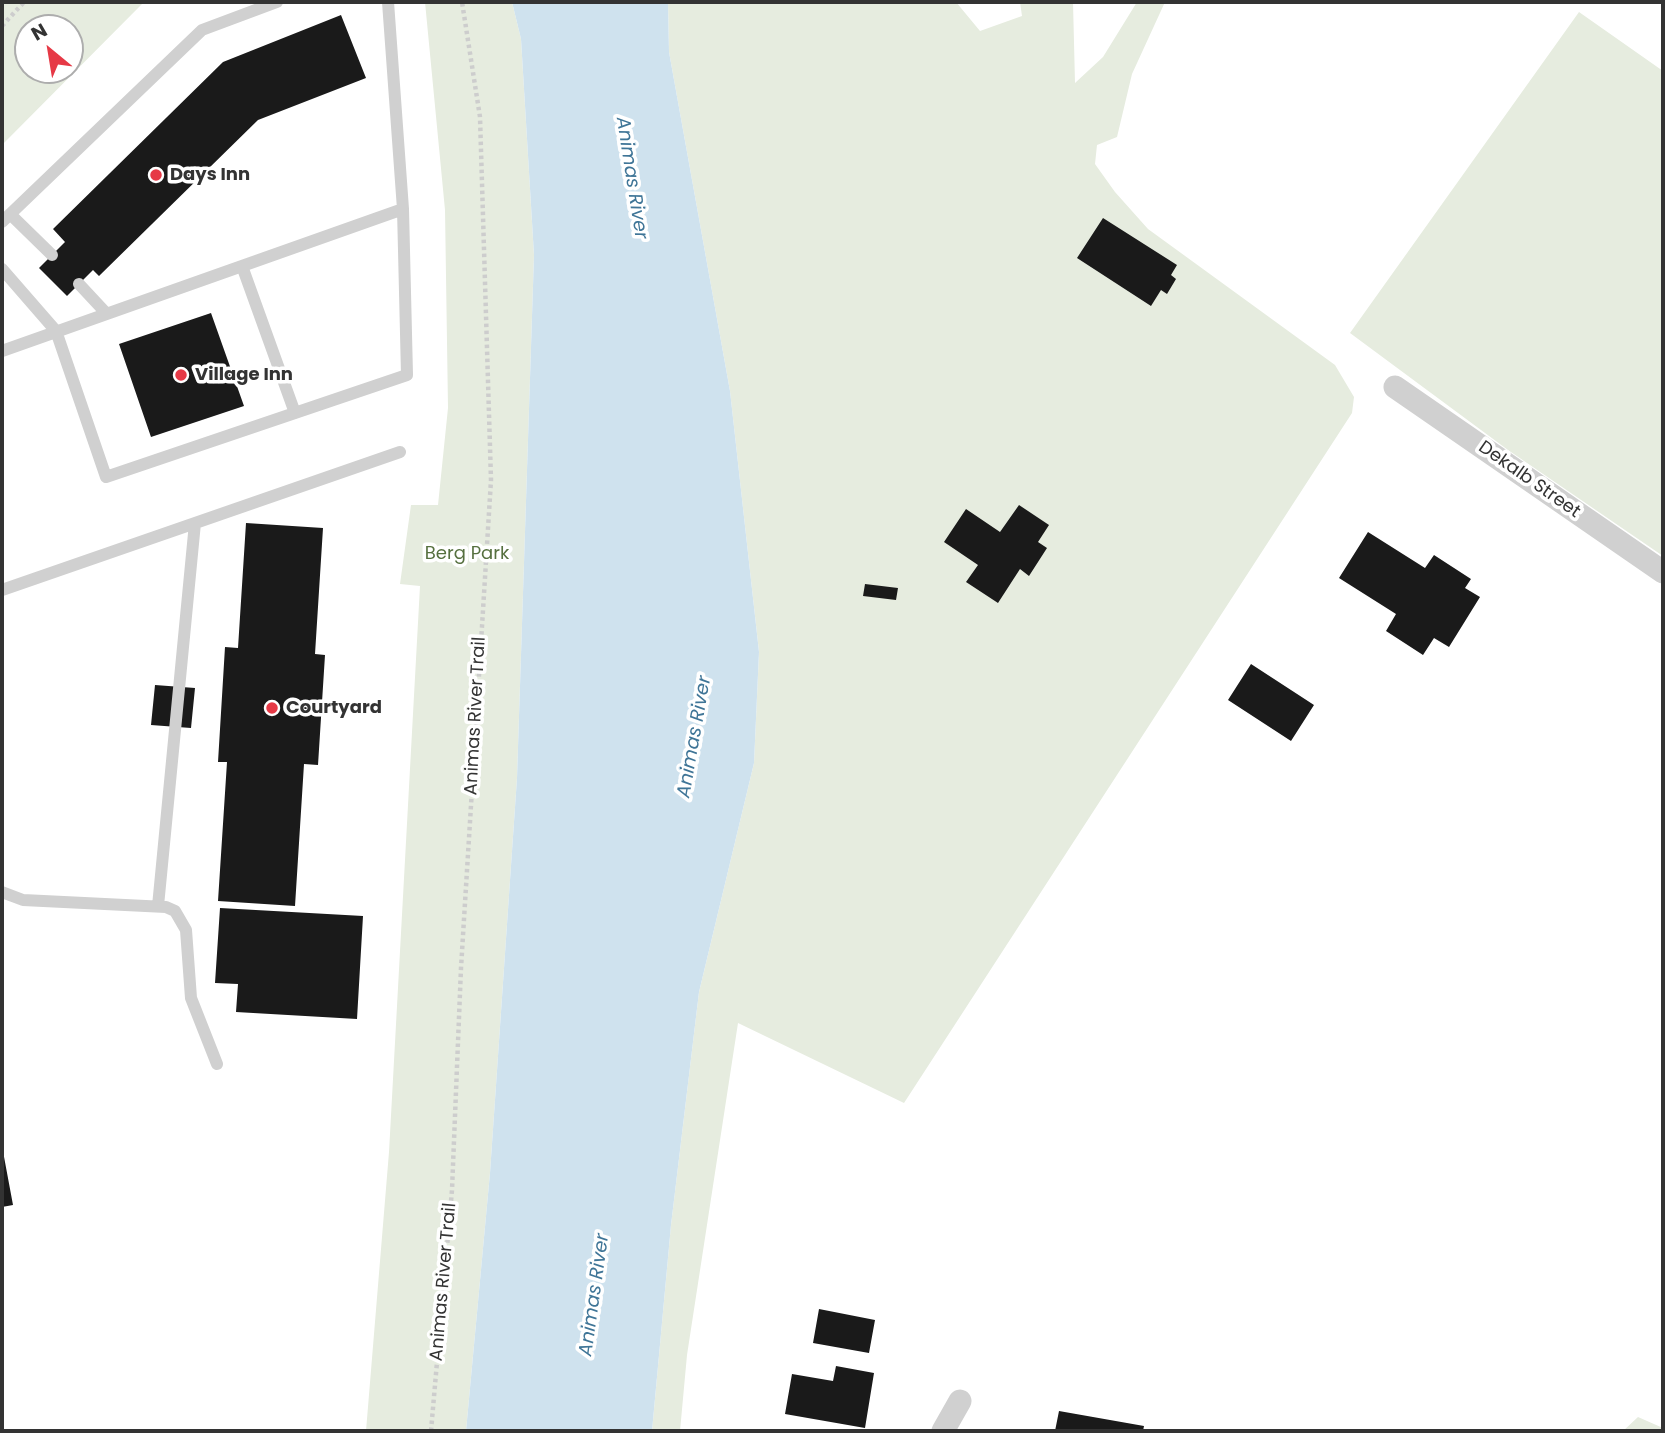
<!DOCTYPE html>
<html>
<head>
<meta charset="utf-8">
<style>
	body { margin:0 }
	#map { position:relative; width:1665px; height:1433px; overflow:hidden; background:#fff; font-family:Poppins,sans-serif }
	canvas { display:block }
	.frame { position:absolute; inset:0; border:4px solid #333; pointer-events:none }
	.north { position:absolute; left:14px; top:14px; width:70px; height:70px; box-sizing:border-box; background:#fff; border:2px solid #adadad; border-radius:50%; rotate:330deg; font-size:19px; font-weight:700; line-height:28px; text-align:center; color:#333 }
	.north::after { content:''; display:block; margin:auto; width:24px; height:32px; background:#e63946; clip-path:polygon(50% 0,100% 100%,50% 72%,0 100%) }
</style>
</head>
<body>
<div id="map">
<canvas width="1665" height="1433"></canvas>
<div class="frame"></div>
<div class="north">N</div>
</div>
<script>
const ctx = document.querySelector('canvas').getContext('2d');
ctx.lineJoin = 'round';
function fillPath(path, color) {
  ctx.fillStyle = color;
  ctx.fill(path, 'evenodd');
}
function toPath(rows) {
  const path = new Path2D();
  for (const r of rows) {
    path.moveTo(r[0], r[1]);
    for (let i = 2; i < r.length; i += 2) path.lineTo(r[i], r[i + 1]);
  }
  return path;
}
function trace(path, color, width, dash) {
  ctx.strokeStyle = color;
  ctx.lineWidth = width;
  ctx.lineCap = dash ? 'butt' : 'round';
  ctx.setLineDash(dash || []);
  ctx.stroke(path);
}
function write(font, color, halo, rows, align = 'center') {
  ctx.font = font + ' Poppins,sans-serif';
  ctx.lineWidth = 7;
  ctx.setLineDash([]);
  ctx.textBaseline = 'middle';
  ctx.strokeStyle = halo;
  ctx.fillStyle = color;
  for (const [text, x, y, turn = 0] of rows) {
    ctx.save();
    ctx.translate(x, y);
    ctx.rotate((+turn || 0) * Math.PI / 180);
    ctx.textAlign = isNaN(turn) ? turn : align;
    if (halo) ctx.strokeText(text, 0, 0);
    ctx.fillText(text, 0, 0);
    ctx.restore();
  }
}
fillPath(toPath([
	[2,2,144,2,2,145],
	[70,28,70,70,28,70,28,28],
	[425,2,512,2,521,39,534,255,517,778,490,1173,466,1431,366,1431,389,1152,420,586,400,584,411,505,438,505,448,408,445,210],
	[668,2,956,2,980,31,1022,16,1020,2,1073,2,1075,83,1103,57,1137,2,1165,2,1132,74,1117,137,1097,145,1095,164,1115,192,1148,229,1335,365,1354,397,1352,413,904,1103,738,1023,687,1355,680,1431,652,1431,671,1225,699,992,754,763,759,652,730,391,669,52],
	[1579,12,1663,71,1663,556,1508,450,1350,333],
	[1638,1417,1663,1428,1663,1431,1623,1431]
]), '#e6ecdf');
fillPath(toPath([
	[512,2,668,2,669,52,730,391,759,652,754,763,699,992,671,1225,652,1431,466,1431,490,1173,517,778,534,255,521,39]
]), '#cfe2ee');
fillPath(toPath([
	[341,15,366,78,258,120,99,276,93,270,67,296,39,268,65,242,53,229,223,62],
	[1103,218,1177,265,1171,275,1176,279,1167,294,1161,290,1151,306,1077,258],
	[211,313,244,406,151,437,119,344],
	[1019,505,1049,525,1038,542,1047,548,1029,576,1020,569,998,603,966,582,978,565,944,542,966,509,1000,532],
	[246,523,323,528,315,654,325,655,318,765,304,764,295,906,218,901,227,762,218,762,225,647,238,648],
	[1368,532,1425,568,1434,555,1471,579,1465,588,1480,597,1449,647,1434,638,1423,655,1386,631,1396,614,1339,578],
	[865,584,898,588,896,600,863,596],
	[1251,664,1314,705,1291,741,1228,700],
	[155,685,195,688,191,728,151,725],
	[220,908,363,916,357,1019,236,1012,238,984,215,983],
	[2,1146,13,1205,2,1207],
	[819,1309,875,1320,869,1353,813,1343],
	[836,1366,874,1373,865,1428,785,1414,792,1374,833,1381],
	[1059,1411,1144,1426,1143,1431,1055,1431]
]), '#1a1a1a');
trace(toPath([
	[2,26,24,2],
	[431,1431,452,1190,461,968,491,480,480,117,462,2]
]), '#cdcdcd', 4.5, [3.5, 3.5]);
trace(toPath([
	[10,214,52,255],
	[2,222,202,30,277,2],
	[242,266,295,413],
	[2,269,56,331,106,477,407,375,403,209],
	[79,284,106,313],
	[2,351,403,209,388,2],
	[2,590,400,452],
	[2,892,23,900,166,907,175,911,186,930,191,998,217,1064],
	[158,906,195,523]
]), '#d0d0d0', 12);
trace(toPath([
	[1395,387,1663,572],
	[943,1431,960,1401]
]), '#d0d0d0', 23);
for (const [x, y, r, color] of [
	[156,175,7,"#e63946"],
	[181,375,7,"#e63946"],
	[272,708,7,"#e63946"]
]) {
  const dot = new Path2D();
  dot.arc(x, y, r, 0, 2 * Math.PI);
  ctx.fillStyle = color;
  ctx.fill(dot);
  trace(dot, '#fff', 2.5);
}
write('bold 18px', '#333', '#fff', [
	["Days Inn",170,175],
	["Village Inn",195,375],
	["Courtyard",286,708]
], 'left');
write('18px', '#333', '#fff', [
	["Dekalb Street",1529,480,35],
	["Animas River Trail",476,716,-87],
	["Animas River Trail",444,1282,-85]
]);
write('18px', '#56703f', '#fff', [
	["Berg Park",467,554]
]);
write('italic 19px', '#3f7597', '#fff', [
	["Animas River",631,178,81],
	["Animas River",695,737,-80],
	["Animas River",595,1295,-82]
]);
</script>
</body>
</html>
